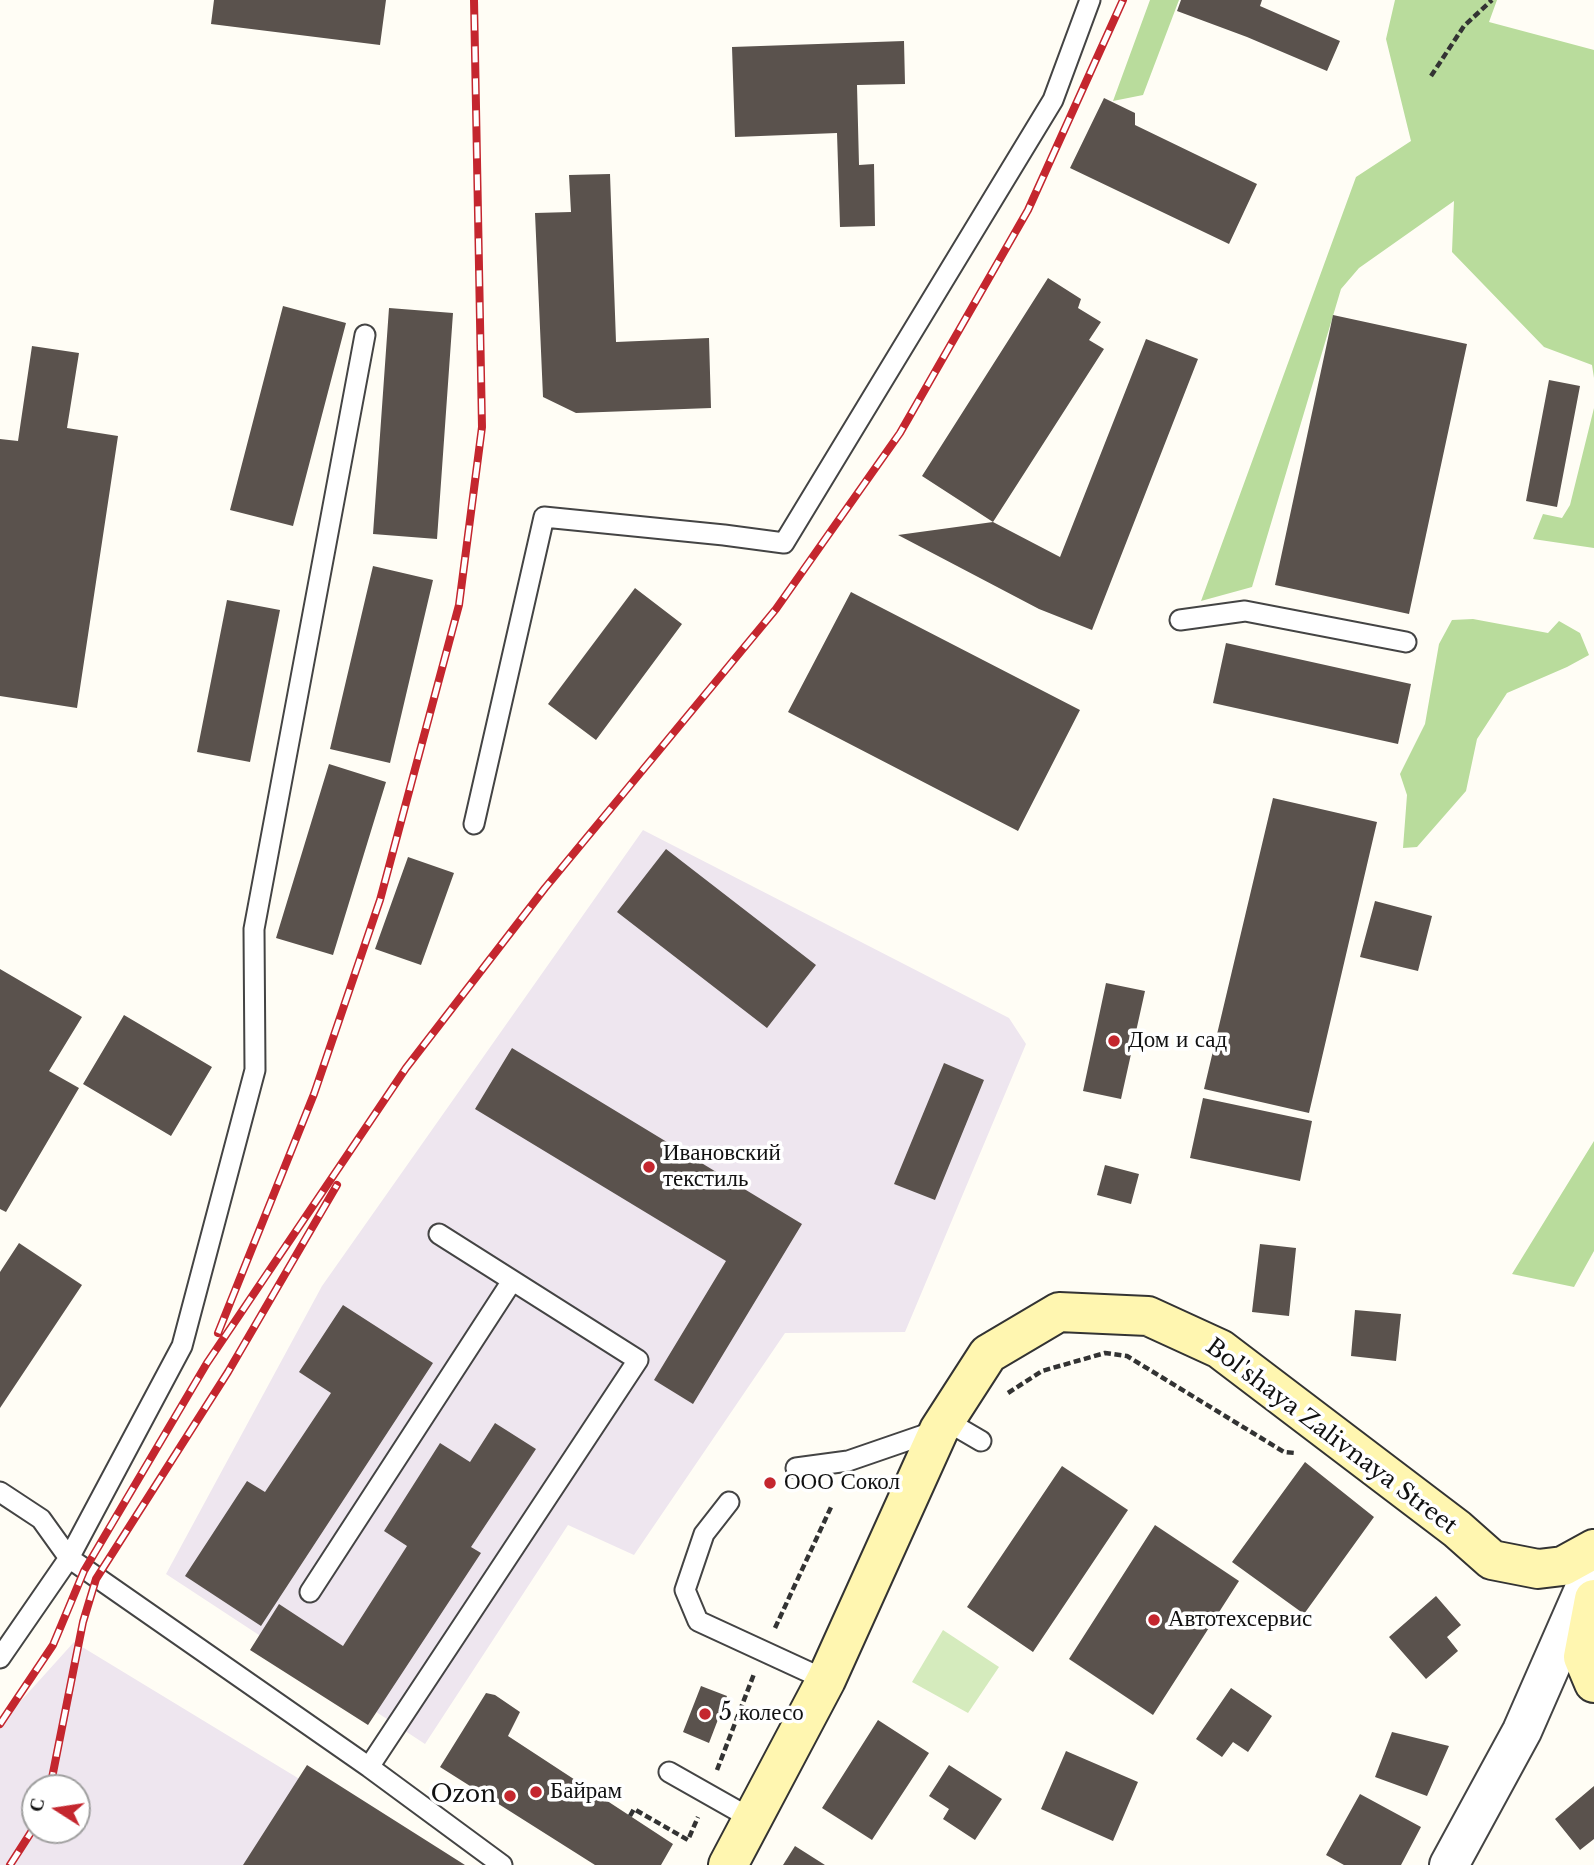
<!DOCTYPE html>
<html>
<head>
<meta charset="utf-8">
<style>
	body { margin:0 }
	#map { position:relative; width:1594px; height:1865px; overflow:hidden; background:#fffdf5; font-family:"Libre Baskerville",serif }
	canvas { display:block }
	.north { position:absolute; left:21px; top:1774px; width:70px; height:70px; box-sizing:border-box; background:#fff; border:2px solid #a0a0a0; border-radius:50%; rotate:282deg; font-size:19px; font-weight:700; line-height:28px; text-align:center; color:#111 }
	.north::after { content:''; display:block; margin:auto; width:24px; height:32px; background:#c4262e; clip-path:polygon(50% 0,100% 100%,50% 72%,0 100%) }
</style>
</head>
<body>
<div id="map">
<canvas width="1594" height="1865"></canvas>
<div class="north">С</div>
</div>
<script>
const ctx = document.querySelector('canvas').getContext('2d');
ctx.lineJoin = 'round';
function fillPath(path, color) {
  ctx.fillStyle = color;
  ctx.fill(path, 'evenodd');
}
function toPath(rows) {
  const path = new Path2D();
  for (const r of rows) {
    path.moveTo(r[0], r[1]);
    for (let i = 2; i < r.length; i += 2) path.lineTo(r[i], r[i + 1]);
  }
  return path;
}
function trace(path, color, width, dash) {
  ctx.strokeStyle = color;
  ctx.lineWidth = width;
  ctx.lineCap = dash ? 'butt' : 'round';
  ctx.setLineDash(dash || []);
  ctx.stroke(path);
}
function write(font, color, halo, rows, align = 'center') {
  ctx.font = font + ' "Libre Baskerville",serif';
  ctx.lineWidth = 7;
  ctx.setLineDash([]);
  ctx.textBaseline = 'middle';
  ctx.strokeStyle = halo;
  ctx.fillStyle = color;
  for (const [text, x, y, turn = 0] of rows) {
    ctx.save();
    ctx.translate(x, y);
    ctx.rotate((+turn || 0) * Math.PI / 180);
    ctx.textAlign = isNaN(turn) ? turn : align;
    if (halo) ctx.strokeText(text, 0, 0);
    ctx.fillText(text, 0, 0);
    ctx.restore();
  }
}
fillPath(toPath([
	[643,830,1009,1018,1026,1044,905,1332,785,1333,634,1555,568,1525,425,1744,166,1574,322,1286],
	[74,1642,441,1865,0,1865,0,1724],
	[35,1788,77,1788,77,1830,35,1830]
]), '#eee6ef');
fillPath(toPath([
	[943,1630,999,1667,968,1713,912,1682]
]), '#d5ebbd');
fillPath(toPath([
	[1150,0,1179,0,1143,95,1113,101],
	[1395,0,1497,0,1489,22,1594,50,1594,378,1592,365,1544,347,1452,252,1454,201,1359,268,1341,289,1252,587,1201,601,1356,177,1411,141,1386,39],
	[1594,408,1594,548,1533,539,1543,514,1562,518,1570,505],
	[1473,619,1548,633,1559,621,1580,633,1589,655,1567,667,1507,693,1477,739,1466,791,1417,847,1403,848,1407,795,1400,774,1425,724,1439,644,1452,620],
	[1594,1141,1594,1251,1574,1287,1512,1274]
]), '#b9dc9c');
fillPath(toPath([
	[214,0,386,0,380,45,211,24],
	[1181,0,1262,0,1260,6,1340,41,1327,71,1247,37,1177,11],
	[904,41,905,84,857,85,859,165,874,164,875,226,840,227,837,133,735,137,732,47],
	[1104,98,1135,113,1135,125,1257,184,1229,244,1070,168],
	[610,174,616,342,709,338,711,408,576,413,543,397,535,213,571,212,569,175],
	[1048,278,1081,299,1078,308,1101,322,1089,340,1104,349,993,522,922,476],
	[283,306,346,323,293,526,230,510],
	[389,308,453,313,437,539,373,534],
	[1333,315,1467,344,1409,614,1275,585],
	[1146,339,1198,359,1092,630,1039,609,898,535,993,522,1060,557],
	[32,346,79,353,67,428,118,436,77,708,0,696,0,439,18,441],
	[1549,380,1580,386,1557,507,1526,501],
	[373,566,433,580,390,763,330,749],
	[635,588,682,624,596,740,548,704],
	[851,592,1080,710,1018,831,788,712],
	[227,600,280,610,250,762,197,752],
	[1226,643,1411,684,1398,744,1213,703],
	[329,764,386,782,333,955,276,938],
	[1273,798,1377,822,1309,1113,1204,1089],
	[666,849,816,965,767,1028,617,912],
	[408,857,454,873,421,965,375,949],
	[1375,901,1432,916,1418,971,1360,957],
	[0,969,82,1017,49,1071,79,1088,6,1212,0,1209],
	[1106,983,1145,991,1121,1099,1083,1091],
	[124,1015,212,1067,171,1136,83,1084],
	[512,1048,802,1224,693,1404,654,1380,726,1261,475,1109],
	[944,1063,984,1080,935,1200,894,1184],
	[1203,1098,1312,1121,1300,1181,1190,1158],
	[1105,1165,1139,1174,1131,1204,1097,1195],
	[19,1243,82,1285,0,1408,0,1272],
	[1260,1244,1296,1248,1289,1316,1252,1312],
	[343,1305,433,1363,261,1626,185,1576,247,1481,265,1492,331,1393,299,1372],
	[1355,1310,1401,1314,1396,1361,1351,1356],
	[495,1423,536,1449,471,1547,481,1553,368,1725,250,1650,279,1604,343,1646,407,1546,384,1531,440,1443,470,1462],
	[1305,1462,1374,1517,1304,1614,1232,1562],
	[1062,1466,1128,1510,1033,1652,967,1607],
	[1155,1525,1239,1581,1153,1715,1069,1659],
	[1436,1596,1461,1625,1447,1637,1458,1651,1426,1679,1389,1637],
	[701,1686,727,1696,709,1743,683,1732],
	[1231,1688,1272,1716,1248,1752,1233,1742,1222,1757,1196,1739],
	[486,1693,495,1695,520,1712,508,1736,673,1844,661,1865,595,1865,440,1767],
	[878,1720,929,1753,872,1840,822,1808],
	[1392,1732,1449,1746,1427,1796,1375,1777],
	[1066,1751,1138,1782,1113,1841,1041,1809],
	[307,1765,465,1865,243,1865],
	[949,1765,1002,1799,975,1840,943,1819,949,1809,929,1796],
	[1594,1786,1594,1839,1580,1850,1555,1819],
	[1360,1794,1421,1827,1401,1865,1344,1865,1326,1855],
	[795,1846,825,1865,783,1865]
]), '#5a524d');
const lane = toPath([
	[1180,620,1245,611,1406,642],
	[474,824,544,517,724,535,784,543,1053,100,1090,0],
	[945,1420,981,1441],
	[796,1468,848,1461,938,1430],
	[0,1492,41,1519,69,1558,182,1346,255,1070,254,929,365,335],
	[729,1502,704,1534,685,1590,698,1621,826,1680],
	[310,1592,512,1281],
	[0,1658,69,1558,369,1767,502,1865],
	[369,1767,638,1360,439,1234],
	[669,1772,752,1819]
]);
const street = toPath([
	[1449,1865,1522,1731,1594,1567]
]);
const secondary = toPath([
	[1594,1599,1583,1657,1594,1683],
	[728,1865,826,1680,939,1430,988,1354,1059,1312,1148,1316,1220,1349,1457,1529,1492,1560,1538,1569,1563,1566,1594,1549]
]);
trace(lane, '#444', 23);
trace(street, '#444', 42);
trace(secondary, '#333', 42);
trace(toPath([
	[1431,76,1464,26,1492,0],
	[1008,1393,1042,1371,1105,1353,1127,1356,1284,1452,1295,1453],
	[775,1628,832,1505],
	[717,1770,754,1674],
	[630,1816,634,1809,688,1840,698,1817]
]), '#333', 4.5, [7, 3.5]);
trace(lane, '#fff', 19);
trace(street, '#fff', 38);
trace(secondary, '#fff6b0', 38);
const rail = toPath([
	[218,1333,314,1094,380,900,459,605,482,427,474,0],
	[0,1724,53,1645,84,1571,207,1363,406,1068,545,888,776,609,900,433,1028,210,1123,0],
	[50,1788,83,1622,96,1579,228,1372,337,1185],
	[10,1865,35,1826]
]);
trace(rail, '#c4262e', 8);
trace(rail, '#fff', 5, [16]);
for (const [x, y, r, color] of [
	[1114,1041,7,"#c4262e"],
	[649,1167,7,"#c4262e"],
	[770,1483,7,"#c4262e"],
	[1154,1620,7,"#c4262e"],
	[705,1714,7,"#c4262e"],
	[536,1792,7,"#c4262e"],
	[510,1796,7,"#c4262e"]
]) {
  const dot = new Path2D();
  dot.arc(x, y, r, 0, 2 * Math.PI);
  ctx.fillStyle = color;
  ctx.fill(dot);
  trace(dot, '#fff', 2.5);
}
write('23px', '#111', '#fff', [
	["Дом и сад",1128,1041],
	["Ивановский",663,1154],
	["текстиль",663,1180],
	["ООО Сокол",784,1483],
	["Автотехсервис",1168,1620],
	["5 колесо",719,1714],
	["Байрам",550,1792],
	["Ozon",496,1796,"right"]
], 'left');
write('23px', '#111', '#fff', [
	["Bol'shaya Zalivnaya Street",1331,1437,37]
]);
</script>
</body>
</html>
